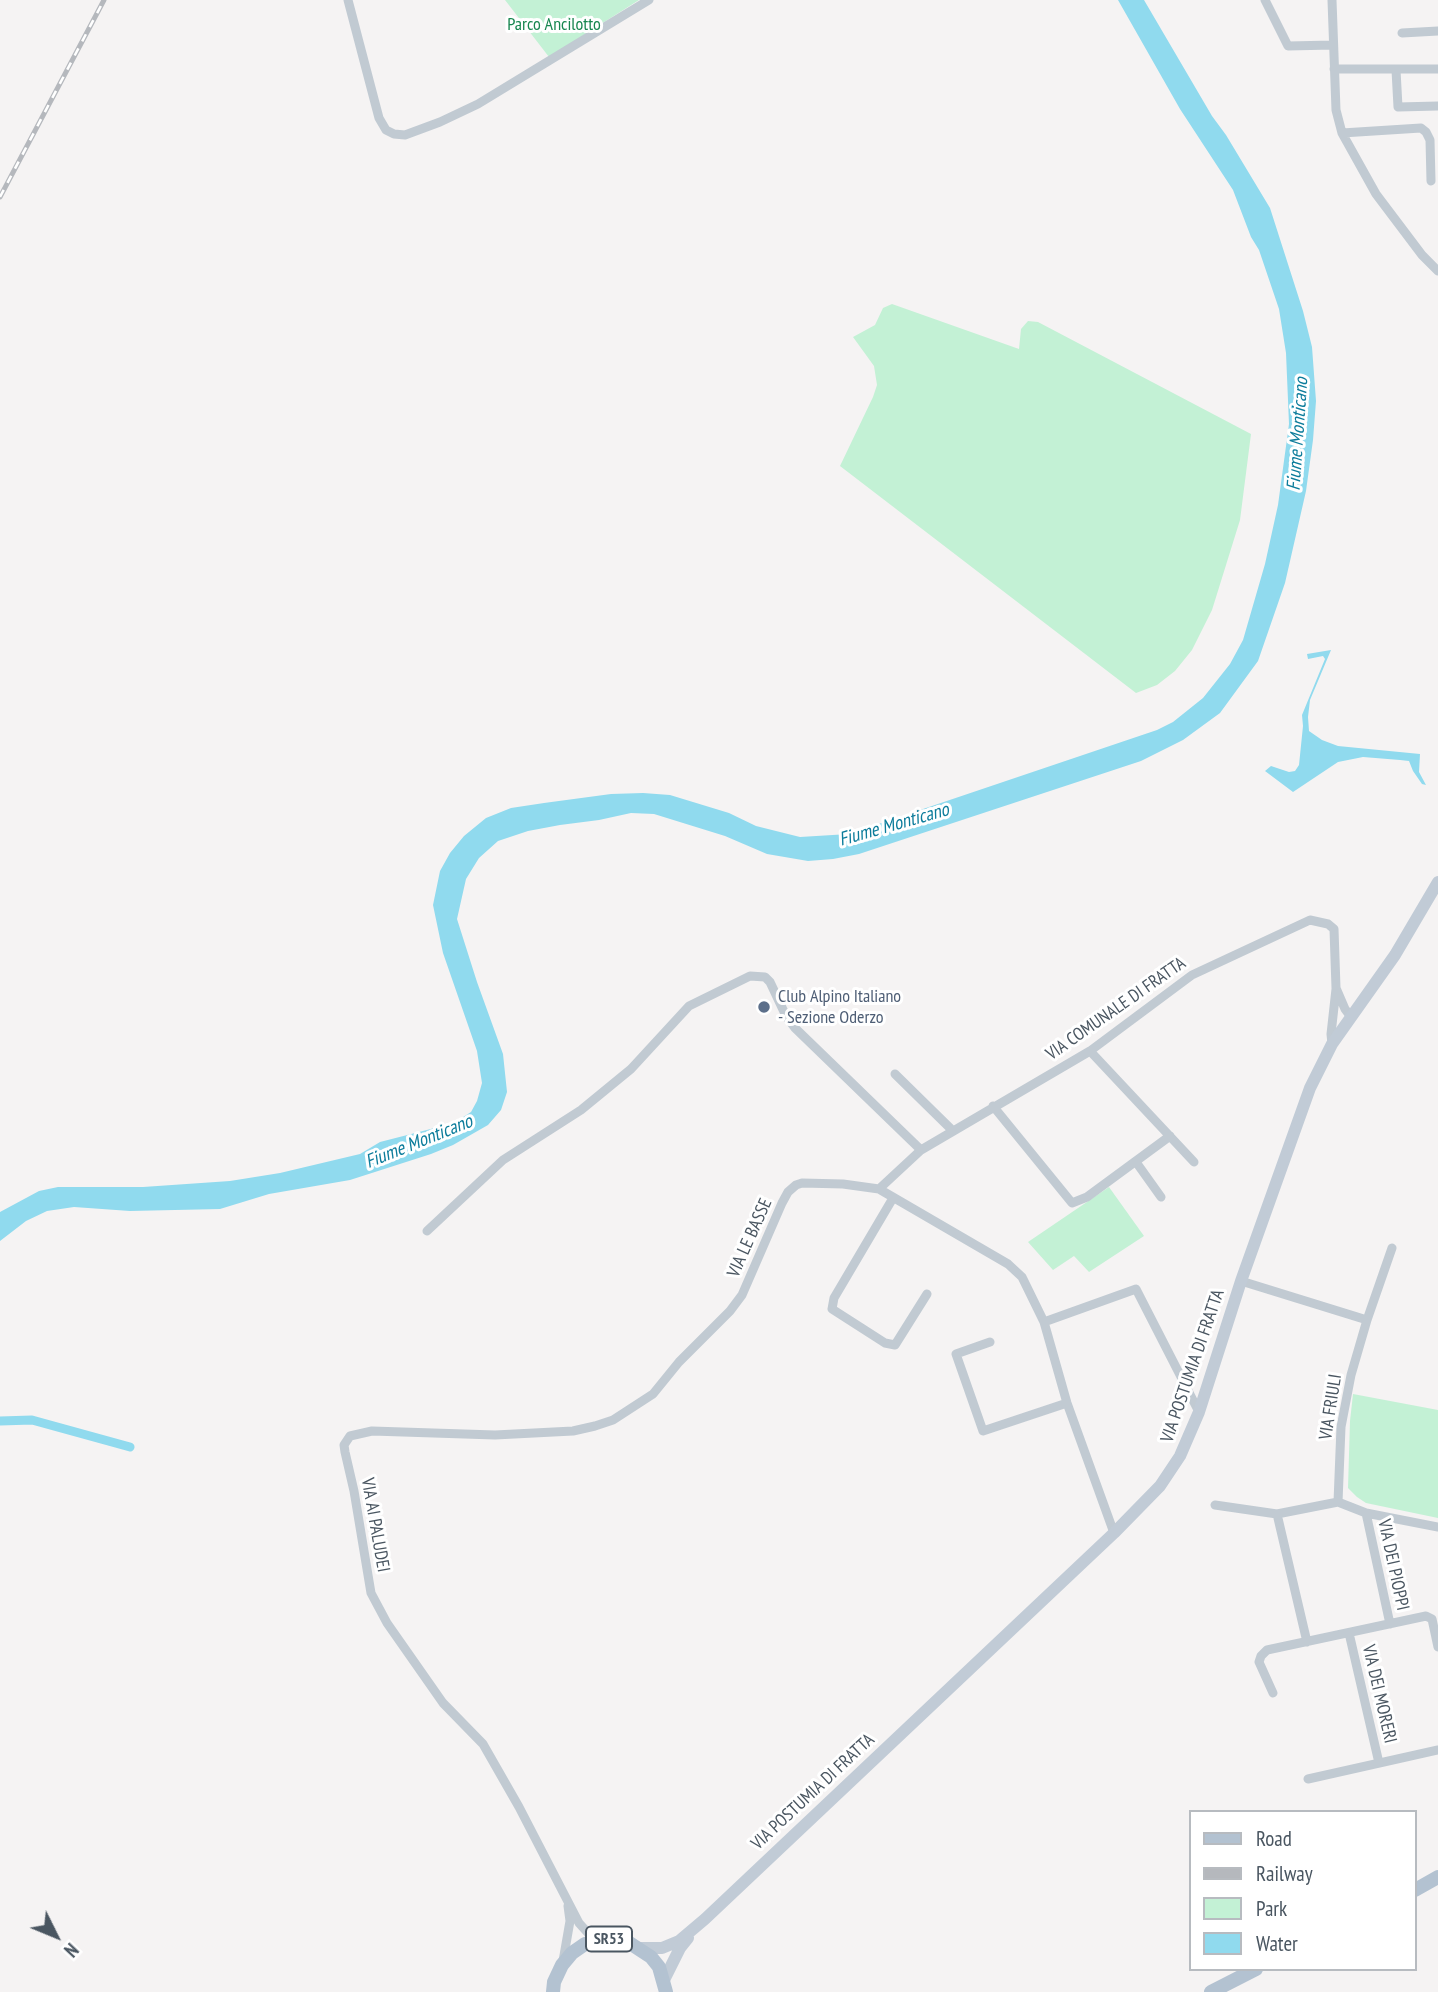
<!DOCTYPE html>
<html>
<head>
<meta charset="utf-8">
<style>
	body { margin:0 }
	#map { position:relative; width:1438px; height:1992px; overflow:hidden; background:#f5f3f3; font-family:"PT Sans Narrow",sans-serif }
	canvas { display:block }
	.legend { position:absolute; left:1189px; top:1810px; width:228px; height:161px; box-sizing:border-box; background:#fff; border:2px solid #b7bbc0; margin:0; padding:9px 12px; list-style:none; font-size:21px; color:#4a5661 }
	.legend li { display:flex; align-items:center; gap:14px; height:35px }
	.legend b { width:35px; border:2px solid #b7bbc0 }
	.north { position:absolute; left:21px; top:1901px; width:70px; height:70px; -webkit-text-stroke:5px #fff; paint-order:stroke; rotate:133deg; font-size:19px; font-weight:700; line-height:28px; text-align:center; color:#4a5661 }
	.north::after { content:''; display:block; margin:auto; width:24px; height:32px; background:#4a5661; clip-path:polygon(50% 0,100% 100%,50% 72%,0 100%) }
</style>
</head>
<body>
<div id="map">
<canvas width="1438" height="1992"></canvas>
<ul class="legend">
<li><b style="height:9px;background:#b3c2d1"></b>Road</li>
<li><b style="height:9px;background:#b5b8bd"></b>Railway</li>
<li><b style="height:19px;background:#c3f1d5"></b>Park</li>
<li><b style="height:19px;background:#90daee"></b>Water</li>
</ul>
<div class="north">N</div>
</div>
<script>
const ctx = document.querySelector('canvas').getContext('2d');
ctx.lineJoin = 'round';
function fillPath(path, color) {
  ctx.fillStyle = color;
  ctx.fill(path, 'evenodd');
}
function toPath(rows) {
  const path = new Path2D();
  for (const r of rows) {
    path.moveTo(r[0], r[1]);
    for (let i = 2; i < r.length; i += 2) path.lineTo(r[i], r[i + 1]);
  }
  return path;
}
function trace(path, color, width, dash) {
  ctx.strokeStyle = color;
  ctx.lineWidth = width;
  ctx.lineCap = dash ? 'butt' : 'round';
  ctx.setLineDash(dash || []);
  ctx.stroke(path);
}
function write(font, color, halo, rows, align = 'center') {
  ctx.font = font + ' "PT Sans Narrow",sans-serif';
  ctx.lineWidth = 6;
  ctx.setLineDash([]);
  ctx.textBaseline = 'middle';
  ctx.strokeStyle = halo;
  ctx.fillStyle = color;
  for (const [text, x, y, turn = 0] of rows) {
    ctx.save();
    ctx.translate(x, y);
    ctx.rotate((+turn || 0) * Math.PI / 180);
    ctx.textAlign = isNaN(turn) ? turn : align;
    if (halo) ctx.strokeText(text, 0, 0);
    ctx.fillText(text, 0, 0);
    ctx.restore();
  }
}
fillPath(toPath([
	[505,0,639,0,549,57],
	[892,304,1019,349,1021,329,1028,321,1038,322,1251,434,1240,520,1212,610,1192,650,1175,671,1157,685,1136,693,840,466,873,397,877,385,874,366,853,337,875,325,883,308],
	[1109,1187,1144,1236,1089,1272,1074,1256,1053,1270,1028,1242],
	[1353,1394,1438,1410,1438,1518,1366,1503,1357,1497,1348,1488,1350,1421]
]), '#c3f1d5');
fillPath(toPath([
	[1118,0,1144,0,1212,116,1226,135,1270,208,1303,311,1312,347,1316,401,1313,440,1306,491,1285,583,1258,661,1220,713,1183,740,1141,761,859,854,833,859,808,861,767,854,725,836,654,814,631,813,599,820,560,825,528,831,498,841,479,858,466,879,457,919,477,982,503,1054,507,1092,501,1110,488,1125,453,1145,431,1154,350,1180,269,1194,220,1209,130,1211,74,1207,47,1211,26,1221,0,1241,0,1212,39,1191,58,1187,143,1187,230,1181,280,1173,360,1154,380,1142,454,1123,471,1112,477,1101,482,1083,477,1051,443,953,433,905,440,871,450,853,464,836,486,818,511,808,544,803,611,794,643,793,670,795,729,813,756,826,800,837,849,834,1157,730,1173,722,1203,698,1230,664,1243,640,1265,564,1278,505,1289,424,1286,353,1279,309,1259,250,1251,237,1233,190,1180,109],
	[1331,650,1310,700,1308,717,1309,731,1322,740,1338,746,1420,754,1419,772,1426,785,1422,784,1413,771,1409,761,1400,760,1363,757,1338,762,1293,792,1265,771,1271,766,1289,772,1295,771,1299,765,1303,726,1302,715,1325,659,1323,656,1308,659,1307,654]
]), '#90daee');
trace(toPath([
	[0,1421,32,1420,130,1447]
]), '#90daee', 9);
trace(toPath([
	[348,0,379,118,386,130,394,134,405,135,440,122,478,104,649,0],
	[1265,0,1288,46,1333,45],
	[1332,0,1336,110,1342,133,1376,194,1422,255,1438,271],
	[1402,33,1438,31],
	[1334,69,1438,69],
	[1396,70,1398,107,1438,106],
	[1342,133,1421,128,1426,132,1430,140,1431,181],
	[1332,1044,1331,1034,1336,989],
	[1090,1051,1194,1162],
	[895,1074,952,1130],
	[993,1106,1072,1203,1087,1197,1170,1136],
	[1136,1162,1161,1197],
	[879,1189,921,1150,1090,1051,1192,975,1310,920,1328,924,1334,929,1336,988,1345,1009,1351,1017],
	[893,1198,834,1298,832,1309,885,1343,895,1345,927,1294],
	[427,1231,503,1160,581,1110,631,1069,689,1006,750,976,765,977,770,982,786,1016,795,1028,921,1150],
	[1241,1281,1367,1320,1351,1375,1341,1427,1338,1502],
	[1367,1320,1392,1248],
	[1044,1322,1136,1289,1199,1412],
	[990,1342,956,1354,983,1431,1067,1403],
	[1215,1505,1277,1514,1338,1502,1366,1513,1438,1527],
	[1366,1513,1390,1624],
	[1277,1514,1307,1642],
	[1349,1633,1379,1763],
	[1273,1693,1259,1662,1261,1656,1267,1650,1426,1616,1432,1619,1438,1647],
	[1308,1779,1438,1750],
	[600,1940,588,1933,579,1923,519,1807,483,1744,443,1703,387,1623,371,1593,354,1491,345,1452,344,1445,350,1436,372,1431,495,1435,573,1431,595,1426,613,1420,653,1394,679,1362,730,1311,742,1295,782,1203,788,1192,796,1185,802,1183,843,1184,879,1189,1008,1264,1022,1277,1044,1322,1067,1403,1114,1533],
	[563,1961,570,1921,568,1906]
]), '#c1cad2', 9);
trace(toPath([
	[640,1948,662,1948,679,1941,705,1919,1114,1533,1160,1486,1180,1456,1199,1412,1241,1281,1310,1088,1332,1044,1395,955,1438,882],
	[664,1980,680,1948,688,1938]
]), '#c1cbd6', 12);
trace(toPath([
	[1415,1890,1438,1877],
	[553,1992,554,1982,562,1965,572,1953,585,1944,600,1940,614,1939,628,1942,651,1957,659,1967,666,1992],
	[1211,1992,1256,1969]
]), '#b3c2d1', 14);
const rail = toPath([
	[0,197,104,0]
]);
trace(rail, '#b5b8bd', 5);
trace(rail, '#fff', 2.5, [8]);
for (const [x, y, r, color] of [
	[764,1007,7,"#5c6f8a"]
]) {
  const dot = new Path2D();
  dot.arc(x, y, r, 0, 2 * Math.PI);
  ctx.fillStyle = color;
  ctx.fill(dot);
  trace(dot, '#fff', 2.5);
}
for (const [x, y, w] of [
	[609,1939,46]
]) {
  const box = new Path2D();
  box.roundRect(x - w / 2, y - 12.5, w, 25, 5);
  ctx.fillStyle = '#fff';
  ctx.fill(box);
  trace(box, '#4a5661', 2);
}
write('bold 16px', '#4a5661', null, [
	["SR53",609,1939]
]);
write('18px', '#17864f', '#fff', [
	["Parco Ancilotto",554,25]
]);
write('18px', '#4e5e75', '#fff', [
	["Club Alpino Italiano",778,997],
	["- Sezione Oderzo",778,1018]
], 'left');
write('18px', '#4a5661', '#fff', [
	["VIA COMUNALE DI FRATTA",1116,1009,-35],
	["VIA LE BASSE",750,1238,-66],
	["VIA POSTUMIA DI FRATTA",1193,1366,-71],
	["VIA FRIULI",1331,1407,-81],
	["VIA AI PALUDEI",375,1525,80],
	["VIA DEI PIOPPI",1393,1565,78],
	["VIA DEI MORERI",1379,1694,77],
	["VIA POSTUMIA DI FRATTA",813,1792,-43]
]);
write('italic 19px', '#0c7c9b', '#fff', [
	["Fiume Monticano",1298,434,-86],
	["Fiume Monticano",894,825,-16],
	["Fiume Monticano",419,1142,-22]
]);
</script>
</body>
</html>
